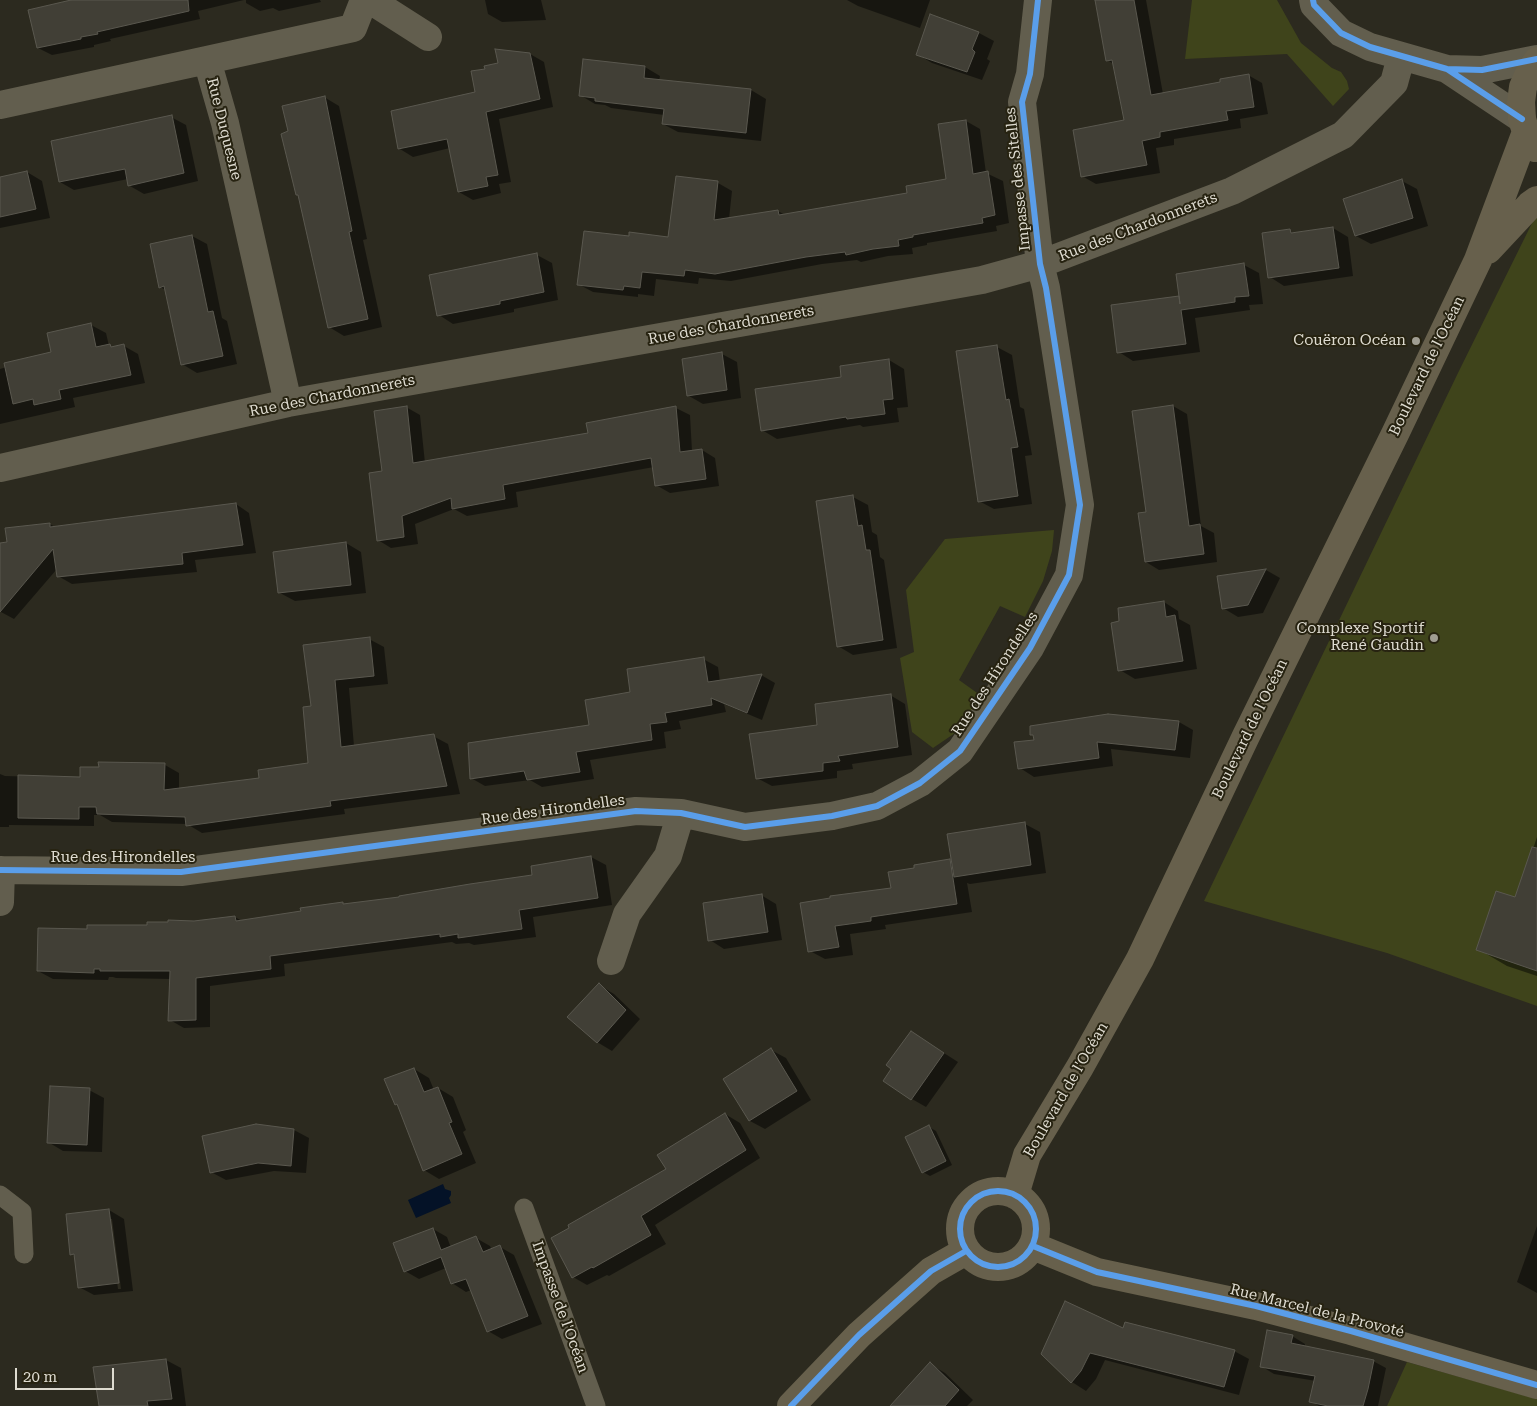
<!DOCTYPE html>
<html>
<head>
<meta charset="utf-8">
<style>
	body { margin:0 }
	#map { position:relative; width:1537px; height:1406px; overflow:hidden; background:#2c2a1f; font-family:"Roboto Serif",serif }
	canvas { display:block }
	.scale { position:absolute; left:15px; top:1368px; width:99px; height:22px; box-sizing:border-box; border:2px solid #dedbd0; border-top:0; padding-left:6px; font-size:15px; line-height:18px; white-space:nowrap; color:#dedbd0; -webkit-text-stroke:4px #272311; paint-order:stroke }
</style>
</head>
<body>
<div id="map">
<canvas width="1537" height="1406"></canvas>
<div class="scale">20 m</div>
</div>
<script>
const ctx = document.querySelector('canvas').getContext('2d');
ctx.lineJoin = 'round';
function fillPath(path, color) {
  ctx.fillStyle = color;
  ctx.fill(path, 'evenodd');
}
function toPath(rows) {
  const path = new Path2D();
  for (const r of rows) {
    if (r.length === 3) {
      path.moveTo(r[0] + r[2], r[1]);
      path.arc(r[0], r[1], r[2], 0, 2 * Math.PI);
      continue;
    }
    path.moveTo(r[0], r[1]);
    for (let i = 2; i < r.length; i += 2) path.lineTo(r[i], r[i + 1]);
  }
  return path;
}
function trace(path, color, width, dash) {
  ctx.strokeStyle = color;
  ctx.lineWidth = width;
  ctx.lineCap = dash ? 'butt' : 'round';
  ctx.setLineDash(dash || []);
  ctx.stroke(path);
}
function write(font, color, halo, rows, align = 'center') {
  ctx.font = font + ' "Roboto Serif",serif';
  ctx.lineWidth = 4;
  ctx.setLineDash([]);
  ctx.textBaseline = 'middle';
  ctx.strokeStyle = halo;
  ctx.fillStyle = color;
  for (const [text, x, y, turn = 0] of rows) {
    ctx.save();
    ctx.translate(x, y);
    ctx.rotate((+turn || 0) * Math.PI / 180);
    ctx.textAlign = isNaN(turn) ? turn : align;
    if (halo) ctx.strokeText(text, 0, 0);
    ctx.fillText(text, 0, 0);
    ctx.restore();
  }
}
fillPath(toPath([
	[1192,0,1277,0,1301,43,1332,68,1341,72,1347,81,1349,89,1333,106,1287,54,1185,59],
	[1537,218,1537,1006,1387,953,1204,901,1457,375,1534,219],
	[1054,530,1052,551,1043,581,1025,617,1000,606,959,680,980,695,961,729,933,748,912,732,900,658,914,652,906,590,945,539],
	[1407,1362,1537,1399,1537,1406,1387,1406]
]), '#3f441b');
fillPath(toPath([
	[443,1184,445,1189,451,1191,451,1195,449,1198,451,1203,416,1218,408,1200]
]), '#041227');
fillPath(toPath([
	[73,0,244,0,198,11,200,19,110,39,111,41,94,45,94,47,52,55,38,48],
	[246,0,320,0,321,2,279,11,273,8,260,11,246,3],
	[485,0,541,0,546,20,502,22,488,14],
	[847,0,930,0,920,28,858,6],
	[1096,0,1146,0,1163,94,1222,83,1248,75,1262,83,1268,114,1240,119,1241,128,1174,139,1174,145,1156,148,1160,173,1096,184,1082,176,1125,121,1114,64,1107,60],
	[931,15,979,33,994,41,987,59,990,61,982,80,932,63,917,54],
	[530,54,544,62,553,107,499,119,511,182,499,184,501,193,473,200,459,192,450,148,413,157,400,149,477,93,487,70],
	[645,67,660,76,659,81,751,90,766,99,761,141,678,132,663,124,664,115,611,108,605,105,595,104,580,95],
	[324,97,339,106,367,239,363,240,382,327,344,336,329,327,289,132],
	[171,117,186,125,198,181,144,194,130,186,128,179,74,190,60,182],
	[966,121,980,129,986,173,1003,181,1009,223,996,226,997,231,927,243,927,245,912,248,913,254,888,256,861,262,857,260,822,264,731,281,699,278,698,284,656,279,654,296,638,294,638,297,593,292,578,284,630,238,669,238,677,178,718,183,732,191,729,219,778,211,785,215,908,194,947,180],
	[27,172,42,181,50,218,0,228,0,178],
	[1402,181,1417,189,1428,226,1371,244,1356,236],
	[1333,228,1348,237,1353,276,1284,286,1270,277,1290,231,1294,233],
	[192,236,207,244,222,318,227,321,237,364,197,373,182,364,166,290,160,287],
	[537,255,552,263,558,300,514,309,514,312,453,324,439,315],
	[1244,265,1259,273,1263,304,1249,305,1250,310,1195,318,1200,352,1133,361,1119,352],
	[91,325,106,333,109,346,113,348,124,346,138,354,145,383,73,398,75,407,0,424,0,369,53,353],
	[997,347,1012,355,1020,407,1024,409,1032,455,1025,456,1032,504,994,509,979,501],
	[722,354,737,362,741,398,703,404,689,396],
	[889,360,904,369,908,407,897,408,899,422,863,427,860,425,777,439,762,430,843,378,841,367],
	[1173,406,1187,414,1201,526,1214,533,1217,562,1159,570,1146,562,1147,513],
	[406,407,420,415,425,463,589,434,676,408,690,415,692,451,702,450,715,458,719,486,670,493,656,485,654,467,516,492,518,507,467,516,454,509,415,524,418,544,391,548,378,540,383,472],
	[853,497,868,505,872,532,877,535,880,557,884,560,897,648,853,655,838,646],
	[236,504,249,513,256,553,195,560,197,572,72,584,58,576,57,569,14,619,1,612,0,545,50,524,55,527],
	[346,543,361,552,366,593,295,601,280,593],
	[1266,570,1280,578,1263,613,1238,617,1223,608,1218,577],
	[1164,602,1178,611,1179,619,1190,625,1197,669,1135,679,1120,670],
	[369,639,384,647,388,684,349,688,354,746,433,736,448,744,460,794,344,809,345,814,202,833,187,824,112,822,100,815,94,815,94,826,9,825,9,827,0,827,0,774,5,776,81,778,100,768,100,764,165,765,179,773,179,790,260,779,310,764,312,707],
	[703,659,718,667,720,682,761,675,775,683,762,720,724,704,726,712,679,721,681,729,664,732,666,748,590,760,594,779,542,787,530,780,485,786,471,778,590,726,632,693],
	[890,695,905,704,912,755,852,764,853,769,837,771,837,778,772,786,757,778,819,726],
	[1179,722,1193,730,1190,758,1111,749,1113,766,1034,777,1020,768,1016,743],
	[1025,824,1040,832,1046,873,970,884,967,883,972,912,885,925,886,929,850,934,853,955,825,959,810,951,802,904,892,889,916,870,915,866,950,860,953,862],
	[1537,837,1537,976,1507,966,1478,949,1516,899],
	[591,857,606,865,612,905,533,917,536,937,474,945,469,943,456,944,452,942,284,964,285,976,210,986,210,1027,184,1028,170,1020,171,979,116,978,113,977,109,977,108,980,53,979,38,971,88,930,194,922,235,917,242,921,302,912,343,904,345,905,400,898,534,876,532,867],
	[761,895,776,904,782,940,724,949,710,940],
	[599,985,614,994,640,1019,612,1051,597,1042],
	[911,1032,958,1062,926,1107,912,1099],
	[771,1050,786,1058,811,1100,765,1129,750,1121,725,1080],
	[414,1069,429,1078,434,1090,438,1088,453,1097,466,1130,463,1132,476,1163,439,1179,424,1170,400,1106,396,1104],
	[89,1090,104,1098,102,1152,63,1151,48,1142],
	[725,1114,740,1123,760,1158,655,1225,666,1244,609,1276,607,1275,587,1285,573,1277,667,1170],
	[929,1127,936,1131,952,1165,930,1176,923,1172,906,1138],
	[294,1130,309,1138,306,1173,274,1171,226,1180,211,1172],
	[109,1210,124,1219,133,1291,94,1295,79,1287,76,1257,71,1254],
	[109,1219,112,1219,121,1289,118,1289],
	[1537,1226,1537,1293,1517,1282],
	[433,1229,447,1237,451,1248,476,1238,490,1246,492,1250,500,1247,514,1255,542,1324,502,1339,488,1331,471,1290,466,1292,452,1283,446,1268,419,1279,405,1271],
	[1124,1330,1234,1351,1249,1359,1239,1395,1105,1360,1096,1379,1086,1391,1072,1382,1042,1353],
	[1292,1336,1305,1344,1305,1347,1373,1361,1386,1368,1378,1406,1319,1406,1311,1401,1316,1381,1274,1374,1261,1366],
	[166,1360,181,1368,186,1406,100,1406],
	[930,1364,945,1373,973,1400,967,1406,895,1406]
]), '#0007');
const building = toPath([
	[71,0,188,0,189,11,97,32,98,34,81,37,81,39,37,48,28,10,71,0],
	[1095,0,1134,0,1151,95,1220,82,1220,79,1249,74,1254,107,1226,111,1228,120,1160,132,1160,137,1142,141,1147,165,1081,177,1073,130,1124,120,1112,60,1106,61,1095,0],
	[930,14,979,32,972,49,975,52,967,72,916,55,930,14],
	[495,49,530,53,540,99,486,112,498,175,486,177,488,186,458,192,447,139,398,149,391,111,475,92,471,71,485,69,484,66,498,63,495,49],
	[583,59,645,66,644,78,751,89,746,133,662,124,664,109,595,101,595,98,579,96,583,59],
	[325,96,352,231,349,232,368,319,328,328,298,195,296,195,281,134,288,131,282,106,325,96],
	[172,115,184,173,128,186,125,169,59,182,51,141,172,115],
	[966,120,973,174,988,171,995,215,982,218,983,223,913,235,913,237,898,240,899,246,873,249,846,255,845,252,806,257,715,274,685,270,684,276,642,272,640,288,624,286,623,290,577,285,584,231,629,236,629,232,668,237,676,176,718,181,714,220,778,210,779,215,907,193,906,186,946,179,938,124,966,120],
	[27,171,36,209,0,217,0,177,27,171],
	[1402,179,1413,218,1355,236,1343,199,1402,179],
	[1333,227,1339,268,1268,278,1262,233,1290,229,1291,233,1333,227],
	[192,235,208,312,213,311,223,356,181,365,164,286,159,288,150,244,192,235],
	[537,253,544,292,500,301,500,304,437,316,429,275,537,253],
	[1244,263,1249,296,1235,297,1235,302,1181,310,1186,344,1117,353,1111,305,1179,296,1180,304,1176,274,1244,263],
	[91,323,96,347,110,344,111,347,124,344,131,375,59,390,61,399,34,405,33,399,13,404,4,363,51,352,47,333,91,323],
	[997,345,1006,400,1009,399,1018,447,1011,448,1018,496,978,502,956,351,997,345],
	[722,352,727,390,687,396,682,359,722,352],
	[889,359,893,399,883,400,885,414,847,419,846,417,761,431,755,389,841,377,840,366,889,359],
	[1173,405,1189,526,1200,524,1204,554,1145,562,1138,513,1146,512,1132,411,1173,405],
	[407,406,413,463,588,433,586,423,676,406,680,452,702,449,706,479,655,486,651,458,503,485,505,499,452,509,451,498,402,516,404,537,377,541,369,473,382,471,374,411,407,406],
	[853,495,858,526,862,525,866,550,870,550,883,640,837,647,816,501,853,495],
	[236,503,243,545,182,553,183,564,57,577,53,549,0,612,0,543,7,542,5,528,50,523,50,527,236,503],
	[346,542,351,585,278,593,273,552,346,542],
	[1266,569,1248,605,1222,609,1217,576,1266,569],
	[1164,601,1166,617,1175,615,1183,661,1118,671,1111,623,1119,621,1118,608,1164,601],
	[370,637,374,676,335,680,341,747,434,734,447,786,330,801,331,806,186,826,185,817,97,814,96,807,79,807,79,819,18,818,18,775,80,777,80,767,99,767,98,762,165,763,164,790,259,778,258,770,308,763,303,707,311,706,303,645,370,637],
	[704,657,708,682,762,674,747,713,711,698,712,705,665,713,667,722,650,724,652,740,576,752,580,772,527,780,524,771,470,779,468,743,589,725,585,700,630,692,627,669,704,657],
	[891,694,898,747,838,756,840,761,823,763,823,771,756,779,749,734,817,725,815,704,891,694],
	[1108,714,1179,721,1175,750,1097,742,1099,758,1018,769,1014,742,1034,740,1033,735,1030,735,1030,726,1108,714],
	[1025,822,1031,865,954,877,947,834,1025,822],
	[1532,847,1537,848,1537,971,1476,950,1496,891,1515,897,1532,847],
	[591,856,598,898,519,910,522,929,458,938,458,934,440,937,440,934,270,956,271,969,196,978,196,1020,168,1021,170,971,100,971,100,969,94,969,94,973,37,971,38,928,87,929,87,925,147,925,147,922,168,922,168,920,194,921,235,916,236,921,301,911,300,908,343,902,343,904,399,897,399,896,470,884,532,875,531,866,591,856],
	[950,859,957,904,871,917,871,921,835,926,839,947,808,952,800,903,830,898,830,896,891,888,888,872,914,868,914,865,950,859],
	[762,894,768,932,708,941,703,903,762,894],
	[599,983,626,1010,597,1043,567,1017,599,983],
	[911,1031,944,1053,911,1100,883,1081,891,1069,886,1065,911,1031],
	[771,1048,797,1091,749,1121,723,1079,771,1048],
	[414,1068,424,1092,438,1087,452,1122,449,1123,462,1154,423,1171,397,1104,395,1105,384,1079,414,1068],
	[50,1086,90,1088,87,1145,47,1143,50,1086],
	[725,1113,746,1150,641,1216,651,1235,593,1268,592,1267,572,1278,551,1238,569,1228,568,1225,666,1169,657,1155,725,1113],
	[256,1124,294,1129,291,1166,258,1163,210,1173,202,1136,256,1124],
	[929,1125,946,1161,922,1173,905,1137,929,1125],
	[109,1209,119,1283,78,1288,74,1254,70,1255,66,1214,109,1209],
	[433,1228,441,1250,476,1236,483,1252,500,1245,528,1316,487,1332,466,1279,451,1284,441,1257,404,1272,393,1243,433,1228],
	[1065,1301,1123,1328,1125,1322,1235,1350,1224,1387,1090,1353,1081,1371,1071,1383,1041,1354,1065,1301],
	[1267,1330,1293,1335,1291,1343,1374,1360,1368,1389,1363,1406,1328,1406,1309,1402,1315,1376,1260,1367,1267,1330],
	[166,1359,172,1399,147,1401,148,1406,99,1406,93,1367,166,1359],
	[930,1362,959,1390,945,1406,890,1406,930,1362]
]);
fillPath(building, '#413f36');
trace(building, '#5a584f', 1);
trace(toPath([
	[0,1195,22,1212,24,1254],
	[524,1208,596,1406]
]), '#625e4e', 19);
trace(toPath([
	[370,0,428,37],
	[1313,0,1314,5,1341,33,1370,47,1447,69,1482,70,1537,59],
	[207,60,353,28,364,0],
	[1447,69,1522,119],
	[0,105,207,60,225,123,288,403],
	[0,468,288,403,982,280,1040,264,1232,191,1343,135,1394,83,1401,57],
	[0,870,181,872,636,811,681,813,745,827,832,816,877,806,920,783,960,751,1030,648,1069,575,1080,505,1046,288,1040,264,1022,102,1030,74,1038,0],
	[0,902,1,870],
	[611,961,627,914,668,856,681,813]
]), '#625e4e', 28);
trace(toPath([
	[1535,148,1526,132,1522,119,1521,102,1523,87,1530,71,1537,61],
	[1488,250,1530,205,1537,200],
	[998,1229,38],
	[1015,1195,1027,1155,1080,1067,1140,959,1246,736,1395,434,1478,260,1526,132],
	[1033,1246,1097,1272,1256,1306,1351,1331,1537,1385],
	[791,1406,859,1335,931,1271,966,1251]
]), '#67604c', 28);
trace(toPath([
	[1313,0,1314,5,1341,33,1370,47,1447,69,1482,70,1537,59],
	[1447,69,1522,119],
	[0,870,181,872,636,811,681,813,745,827,832,816,877,806,920,783,960,751,1030,648,1069,575,1080,505,1046,288,1040,264,1022,102,1030,74,1038,0],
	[998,1229,38],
	[1033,1246,1097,1272,1256,1306,1351,1331,1537,1385],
	[791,1406,859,1335,931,1271,966,1251]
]), '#5a9eea', 6);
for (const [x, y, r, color] of [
	[1416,341,5,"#a09d92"],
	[1434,638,5,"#a09d92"]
]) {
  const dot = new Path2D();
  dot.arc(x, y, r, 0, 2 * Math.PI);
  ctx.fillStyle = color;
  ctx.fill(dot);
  trace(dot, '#272311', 2);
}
write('15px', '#dedbd0', '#272311', [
	["Rue Duquesne",224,129,76],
	["Impasse des Sitelles",1018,179,-96],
	["Rue des Chardonnerets",1138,227,-21],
	["Rue des Chardonnerets",731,325,-10],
	["Boulevard de l'Océan",1427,366,-64],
	["Rue des Chardonnerets",332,396,-11],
	["Rue des Hirondelles",995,674,-57],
	["Boulevard de l'Océan",1250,729,-64],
	["Rue des Hirondelles",553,810,-8],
	["Rue des Hirondelles",123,858],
	["Boulevard de l'Océan",1066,1090,-60],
	["Impasse de l'Océan",560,1307,70],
	["Rue Marcel de la Provoté",1317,1311,14]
]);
write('15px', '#dedbd0', '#272311', [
	["Couëron Océan",1406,341],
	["Complexe Sportif",1424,629],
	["René Gaudin",1424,646]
], 'right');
</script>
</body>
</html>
